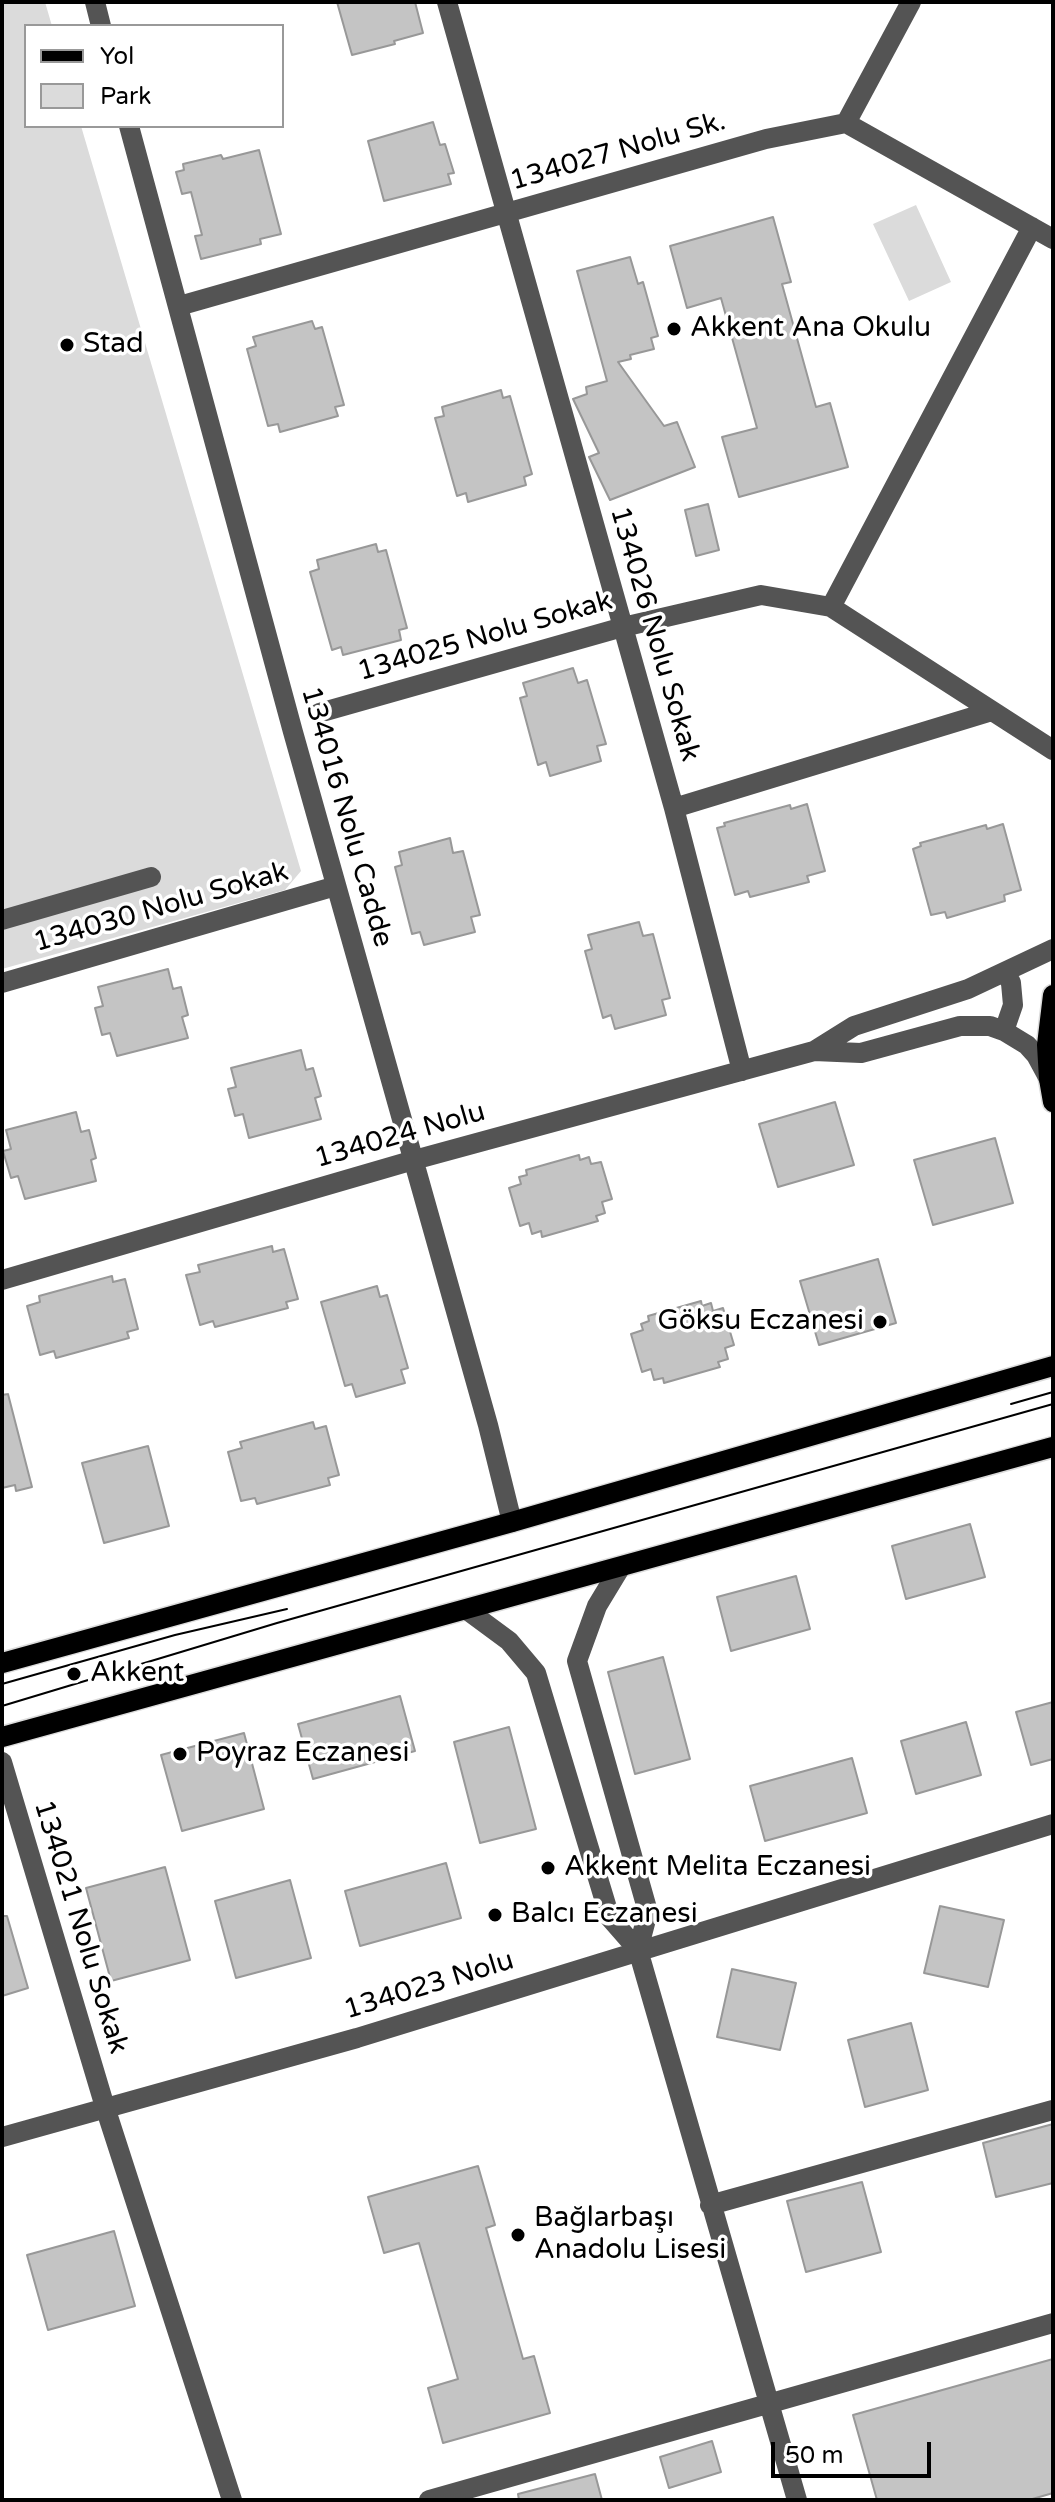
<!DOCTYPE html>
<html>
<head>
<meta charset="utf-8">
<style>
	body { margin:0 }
	#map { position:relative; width:1055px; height:2502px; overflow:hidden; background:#fff; font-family:"Varela Round",sans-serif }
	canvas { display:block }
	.frame { position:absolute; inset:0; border:4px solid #000; pointer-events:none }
	.legend { position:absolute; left:24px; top:24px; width:260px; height:104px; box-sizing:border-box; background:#fff; border:2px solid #999; margin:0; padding:10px 14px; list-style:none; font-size:24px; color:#000 }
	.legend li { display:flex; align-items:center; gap:16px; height:40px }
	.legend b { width:40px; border:2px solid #999 }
	.scale { position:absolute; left:771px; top:2442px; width:160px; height:36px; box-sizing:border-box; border:4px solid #000; border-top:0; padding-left:10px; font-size:24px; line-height:28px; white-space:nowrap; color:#000; -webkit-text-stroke:6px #fff; paint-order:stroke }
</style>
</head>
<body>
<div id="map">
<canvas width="1055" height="2502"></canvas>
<div class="frame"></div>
<ul class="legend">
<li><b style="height:10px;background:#000"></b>Yol</li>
<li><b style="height:22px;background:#dbdbdb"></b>Park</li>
</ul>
<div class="scale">50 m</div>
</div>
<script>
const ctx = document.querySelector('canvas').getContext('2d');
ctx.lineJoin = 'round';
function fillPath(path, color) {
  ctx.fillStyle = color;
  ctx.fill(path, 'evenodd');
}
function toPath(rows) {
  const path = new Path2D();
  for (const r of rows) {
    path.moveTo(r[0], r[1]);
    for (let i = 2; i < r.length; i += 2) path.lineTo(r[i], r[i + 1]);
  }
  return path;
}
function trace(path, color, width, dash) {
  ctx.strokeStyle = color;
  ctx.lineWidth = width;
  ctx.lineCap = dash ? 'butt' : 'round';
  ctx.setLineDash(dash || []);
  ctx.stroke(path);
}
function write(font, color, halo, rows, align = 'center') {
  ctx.font = font + ' "Varela Round",sans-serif';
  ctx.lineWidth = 7;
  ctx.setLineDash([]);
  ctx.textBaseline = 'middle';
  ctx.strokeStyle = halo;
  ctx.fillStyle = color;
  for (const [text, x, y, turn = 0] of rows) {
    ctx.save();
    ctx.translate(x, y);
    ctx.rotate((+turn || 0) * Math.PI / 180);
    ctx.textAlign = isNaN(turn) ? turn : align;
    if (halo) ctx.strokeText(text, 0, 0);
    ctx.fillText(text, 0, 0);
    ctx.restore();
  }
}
fillPath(toPath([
	[2,2,45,2,52,26,26,26,26,126,81,126,301,871,285,890,2,969],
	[916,205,951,282,909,301,873,224]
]), '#dbdbdb');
const building = toPath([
	[337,2,415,2,423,33,394,41,395,44,352,55,337,2],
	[433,122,440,145,445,144,454,173,448,174,451,184,384,201,368,141,433,122],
	[259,150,281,234,260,239,261,244,201,259,195,236,202,235,191,192,182,194,176,172,184,170,183,164,221,155,223,159,259,150],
	[773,217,791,282,782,284,816,407,830,403,848,467,739,497,722,437,757,428,721,298,687,308,670,246,773,217],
	[630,257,638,284,643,282,658,336,651,338,654,349,630,355,631,359,618,362,664,426,677,422,695,467,610,500,589,457,599,453,573,399,587,394,586,387,607,381,577,271,630,257],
	[312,321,315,329,322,327,344,405,335,407,338,416,280,432,278,424,268,426,247,349,256,346,253,337,312,321],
	[501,390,503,398,510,396,532,474,524,477,526,485,468,502,466,493,457,496,435,418,444,416,442,407,501,390],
	[708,504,719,550,696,556,685,510,708,504],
	[376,544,378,552,386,550,407,628,399,630,401,640,343,655,341,647,332,650,310,572,319,569,317,560,376,544],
	[573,668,578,683,587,680,606,744,597,746,601,761,550,776,546,762,538,765,520,698,527,696,523,683,573,668],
	[807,804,825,871,807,876,809,882,750,897,748,891,735,895,717,828,725,826,724,823,790,805,791,809,807,804],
	[1003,824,1021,890,1004,895,1005,901,947,918,945,912,931,915,913,849,921,846,920,843,986,825,987,829,1003,824],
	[450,838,453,853,463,851,480,915,471,917,475,932,424,945,420,932,412,934,395,867,402,865,399,852,450,838],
	[639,922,643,936,653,934,670,998,662,1000,666,1015,615,1029,611,1015,603,1018,585,951,592,949,588,935,639,922],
	[168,969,173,989,181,987,188,1015,182,1017,188,1038,117,1056,110,1033,102,1035,95,1008,103,1006,98,987,168,969],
	[301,1050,306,1070,313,1068,321,1096,315,1098,321,1119,249,1138,243,1114,235,1116,228,1089,236,1087,231,1068,301,1050],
	[835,1102,854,1165,778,1187,759,1124,835,1102],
	[76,1112,81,1132,89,1130,96,1158,91,1160,96,1181,25,1199,18,1176,11,1178,3,1151,11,1149,6,1130,76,1112],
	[995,1138,1013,1203,933,1225,914,1160,995,1138],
	[579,1155,580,1160,589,1157,591,1164,601,1162,612,1199,602,1202,605,1213,596,1216,598,1221,542,1237,541,1231,532,1234,529,1223,520,1226,509,1188,521,1184,519,1177,527,1175,526,1170,579,1155],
	[272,1246,273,1252,284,1249,298,1299,286,1302,288,1308,215,1327,213,1321,200,1325,186,1275,200,1272,198,1265,272,1246],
	[878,1259,896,1323,819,1345,800,1281,878,1259],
	[112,1276,113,1282,125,1279,138,1329,127,1332,129,1338,56,1358,54,1351,40,1355,27,1306,40,1302,39,1296,112,1276],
	[377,1286,380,1297,387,1295,408,1368,401,1370,405,1383,356,1397,352,1384,345,1386,321,1302,377,1286],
	[701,1301,702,1306,711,1303,713,1311,723,1308,734,1345,725,1348,728,1359,718,1362,720,1367,664,1383,663,1378,654,1380,651,1369,642,1372,631,1334,643,1330,641,1324,649,1321,648,1316,701,1301],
	[8,1394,32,1487,16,1491,15,1485,2,1488,2,1395,8,1394],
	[313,1422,315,1429,326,1426,339,1475,328,1478,330,1485,257,1504,255,1498,241,1501,228,1452,242,1448,240,1442,313,1422],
	[148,1446,169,1526,104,1543,82,1463,148,1446],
	[970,1524,985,1577,906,1599,892,1546,970,1524],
	[796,1576,810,1629,731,1651,717,1597,796,1576],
	[663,1657,690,1759,635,1774,608,1672,663,1657],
	[400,1696,415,1751,313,1779,298,1724,400,1696],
	[1053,1702,1053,1759,1031,1765,1016,1712,1053,1702],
	[966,1722,981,1775,916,1794,901,1741,966,1722],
	[509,1727,536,1829,480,1843,454,1742,509,1727],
	[244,1733,264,1809,182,1831,161,1755,244,1733],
	[852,1758,867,1813,765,1841,750,1786,852,1758],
	[446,1863,461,1918,360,1946,345,1891,446,1863],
	[165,1867,190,1960,111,1981,86,1888,165,1867],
	[290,1880,311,1958,236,1978,215,1901,290,1880],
	[940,1906,1004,1920,988,1987,924,1973,940,1906],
	[2,1916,7,1916,28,1988,2,1996,2,1916],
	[732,1969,796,1983,780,2050,717,2037,732,1969],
	[911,2023,928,2090,865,2107,848,2040,911,2023],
	[1053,2124,1053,2183,996,2197,983,2143,1053,2124],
	[478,2166,495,2225,486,2228,523,2359,534,2356,550,2413,443,2443,428,2388,458,2379,419,2243,384,2253,368,2197,478,2166],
	[862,2182,881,2252,806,2272,787,2201,862,2182],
	[114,2231,135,2306,48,2330,27,2255,114,2231],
	[1053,2359,1053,2493,1029,2500,877,2500,853,2415,1053,2359],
	[712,2441,721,2472,669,2488,660,2457,712,2441],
	[595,2474,602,2500,519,2500,518,2494,595,2474]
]);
fillPath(building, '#c4c4c4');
trace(building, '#989898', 2);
const major = toPath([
	[1053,995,1047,1045,1049,1079,1053,1102],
	[2,1663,512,1522,1053,1366],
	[2,1737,1053,1447]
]);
trace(major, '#dbdbdb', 23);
trace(toPath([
	[95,2,101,26],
	[447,2,674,808,742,1071],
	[846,123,911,2],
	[129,126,293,732,488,1425,512,1522],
	[179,306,766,139,846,123,1053,239],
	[831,607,1032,227],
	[319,713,623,627,761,595,831,607,1053,750],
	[674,808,992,711],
	[2,920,151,877],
	[2,983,336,886],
	[1004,1031,1013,1005,1011,983,1006,972],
	[814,1051,861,1053,960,1026,990,1026,1004,1031,1027,1045,1036,1055,1049,1079],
	[2,1280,414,1160,814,1051,854,1026,968,989,1053,949],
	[620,1568,597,1606,577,1661,648,1912,638,1950],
	[467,1610,509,1641,536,1673,610,1918,638,1950,797,2500],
	[2,1762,105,2107,232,2500],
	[2,2137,357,2038,1053,1824],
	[710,2205,1053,2110],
	[429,2500,1053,2323]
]), '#545454', 20);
trace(major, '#000', 20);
trace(toPath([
	[1011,1404,1053,1392],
	[2,1684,175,1635,287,1609],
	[2,1706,277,1623,1053,1404]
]), '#000', 2);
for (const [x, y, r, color] of [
	[674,329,8,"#000"],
	[67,345,8,"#000"],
	[880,1322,8,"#000"],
	[74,1674,8,"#000"],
	[180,1754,8,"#000"],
	[548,1868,8,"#000"],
	[495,1915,8,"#000"],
	[518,2235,8,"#000"]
]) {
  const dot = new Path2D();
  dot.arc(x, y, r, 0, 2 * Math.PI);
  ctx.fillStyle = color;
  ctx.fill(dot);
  trace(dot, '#fff', 3);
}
write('28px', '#000', '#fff', [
	["134027 Nolu Sk.",618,152,-16],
	["134026 Nolu Sokak",654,634,74],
	["134025 Nolu Sokak",485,637,-16],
	["134016 Nolu Cadde",346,817,74],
	["134030 Nolu Sokak",161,908,-16],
	["134024 Nolu",400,1136,-16],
	["134021 Nolu Sokak",80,1927,73],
	["134023 Nolu",429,1986,-17]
]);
write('28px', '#000', '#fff', [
	["Akkent Ana Okulu",690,329],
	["Stad",83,345],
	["Göksu Eczanesi",864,1322,"right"],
	["Akkent",90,1674],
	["Poyraz Eczanesi",196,1754],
	["Akkent Melita Eczanesi",564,1868],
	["Balcı Eczanesi",511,1915],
	["Bağlarbaşı",534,2219],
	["Anadolu Lisesi",534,2251]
], 'left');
</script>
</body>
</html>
